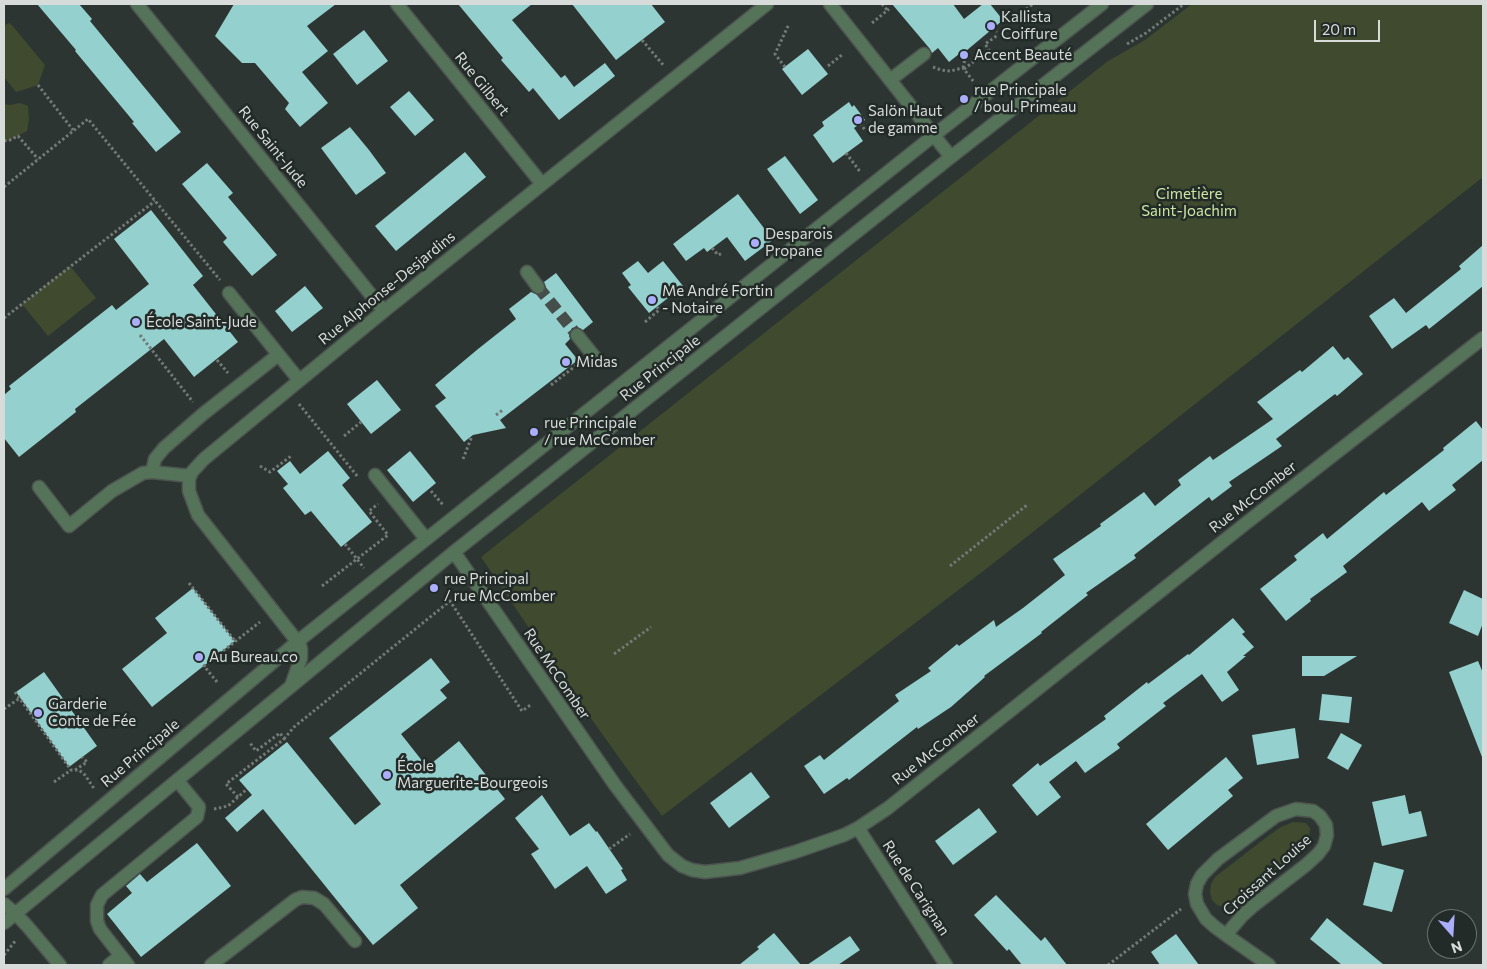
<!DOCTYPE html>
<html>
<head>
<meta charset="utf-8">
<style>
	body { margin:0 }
	#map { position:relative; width:1487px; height:969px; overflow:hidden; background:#2d3532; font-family:Commissioner,sans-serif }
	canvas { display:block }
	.frame { position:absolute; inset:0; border:5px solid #d7dcda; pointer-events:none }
	.north { position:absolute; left:1427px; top:909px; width:50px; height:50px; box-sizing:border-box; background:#232b28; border:1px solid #6b726f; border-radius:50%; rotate:161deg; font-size:14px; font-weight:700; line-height:20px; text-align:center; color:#d7dcda }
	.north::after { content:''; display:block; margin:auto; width:18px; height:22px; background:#abaffb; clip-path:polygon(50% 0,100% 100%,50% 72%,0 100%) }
	.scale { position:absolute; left:1314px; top:20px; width:66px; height:22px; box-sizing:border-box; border:2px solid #d7dcda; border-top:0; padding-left:6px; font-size:15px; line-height:18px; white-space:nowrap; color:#d7dcda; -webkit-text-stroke:4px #232b28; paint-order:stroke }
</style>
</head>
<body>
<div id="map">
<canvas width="1487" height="969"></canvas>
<div class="frame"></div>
<div class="north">N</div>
<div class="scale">20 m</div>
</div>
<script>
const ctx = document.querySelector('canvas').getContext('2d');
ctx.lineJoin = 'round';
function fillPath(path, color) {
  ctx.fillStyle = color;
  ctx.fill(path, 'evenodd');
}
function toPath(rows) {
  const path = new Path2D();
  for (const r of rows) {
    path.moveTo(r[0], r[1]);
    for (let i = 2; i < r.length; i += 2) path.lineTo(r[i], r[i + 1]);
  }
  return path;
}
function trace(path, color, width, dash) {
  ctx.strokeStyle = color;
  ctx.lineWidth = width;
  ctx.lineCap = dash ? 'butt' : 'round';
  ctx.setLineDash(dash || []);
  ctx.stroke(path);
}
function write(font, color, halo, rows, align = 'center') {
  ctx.font = font + ' Commissioner,sans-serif';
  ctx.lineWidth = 5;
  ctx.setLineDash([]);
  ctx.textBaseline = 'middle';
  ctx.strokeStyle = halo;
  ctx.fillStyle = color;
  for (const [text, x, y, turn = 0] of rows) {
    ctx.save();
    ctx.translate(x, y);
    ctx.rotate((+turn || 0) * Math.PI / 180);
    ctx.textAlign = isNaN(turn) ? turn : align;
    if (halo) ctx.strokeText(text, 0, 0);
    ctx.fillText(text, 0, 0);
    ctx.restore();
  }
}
fillPath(toPath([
	[1192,4,1483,4,1483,177,986,569,662,816,625,766,568,686,481,557,1108,61,1145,40],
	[10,23,45,65,38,85,16,92,4,77,4,25],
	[20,103,28,106,29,119,27,131,10,140,4,141,4,104,10,105],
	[70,266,96,298,48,336,22,304],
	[1293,822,1306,823,1310,828,1309,842,1302,851,1236,904,1228,907,1222,907,1217,905,1212,900,1210,892,1211,884,1215,877,1268,836,1281,827]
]), '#404a2e');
fillPath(toPath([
	[37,4,79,4,92,19,90,21,181,132,156,152,132,123,134,122,75,51,76,50],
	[234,4,336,4,307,26,328,51,302,72,328,103,300,127,285,109,289,103,255,63,242,63,215,36],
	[458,4,532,4,512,20,561,78,565,75,574,87,605,63,615,76,559,120,533,88,529,92,501,60,503,58],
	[572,4,651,4,665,22,616,60],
	[892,4,953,4,964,19,983,4,990,4,1003,20,960,56,959,54,949,62,938,48,932,53,930,49],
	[364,30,388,61,357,85,333,54],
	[808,49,828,74,802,95,782,69],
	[409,91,434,120,415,136,390,107],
	[849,102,852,107,854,105,865,120,854,128,863,141,833,163,813,135,824,126,822,122],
	[350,127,369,150,386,173,356,195,321,148],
	[465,152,486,177,396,251,375,226],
	[785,156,818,200,800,214,767,169],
	[207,163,233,193,228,197,277,255,252,276,223,242,227,238,182,184],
	[738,194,773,240,745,261,727,237,707,252,704,248,686,261,673,244],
	[151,210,203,276,193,285,238,342,194,377,164,339,75,409,76,412,19,457,4,438,4,395,11,389,9,386,112,305,116,310,149,284,114,239],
	[1483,245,1483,286,1429,329,1426,325,1392,349,1369,316,1394,298,1406,313,1461,269,1459,266],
	[638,261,648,273,663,261,683,286,649,313,628,287,631,285,622,273],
	[556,273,593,322,583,330,576,327,572,328,570,332,569,336,570,339,565,344,578,360,500,420,506,428,473,435,464,442,435,406,446,398,435,385,478,349,516,319,509,309,531,292,538,295,543,293,546,287,544,282],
	[305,286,323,308,292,332,275,311],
	[1333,346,1344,360,1348,357,1363,374,1337,396,1335,394,1276,439,1282,446,1229,482,1232,486,1212,501,1209,497,1134,555,1136,558,1086,593,1088,595,1041,632,1042,633,984,676,985,677,951,707,918,729,917,727,849,780,847,778,824,794,804,766,820,755,824,760,899,701,895,695,931,671,928,668,957,644,959,646,994,620,996,627,1023,608,1065,575,1053,559,1101,526,1100,524,1144,492,1155,506,1181,485,1178,480,1210,456,1213,460,1273,419,1257,402,1300,370,1302,372],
	[377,380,401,410,371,434,347,404],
	[1476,421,1483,430,1483,460,1452,485,1456,490,1429,511,1422,502,1343,566,1347,572,1310,599,1311,601,1286,621,1260,589,1297,560,1294,556,1323,533,1327,539,1384,492,1386,495,1444,450,1443,448],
	[328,451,350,478,342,485,372,522,341,547,311,511,305,515,283,488,288,484,277,471,290,461,300,474],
	[410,451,436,483,413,502,387,470],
	[193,588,235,641,152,707,122,669,167,633,155,618],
	[1464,590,1483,599,1483,623,1478,636,1449,623],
	[1233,618,1245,632,1242,634,1254,647,1243,656,1246,656,1227,672,1239,690,1222,702,1202,674,1163,703,1166,706,1117,744,1120,748,1085,773,1076,761,1049,782,1061,797,1037,816,1012,785,1038,763,1040,766,1106,719,1104,716,1147,682,1148,684,1188,654,1189,655],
	[1302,656,1357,656,1324,676,1302,676],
	[431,658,450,682,440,690,447,698,401,734,427,767,459,741,505,799,400,885,418,908,373,945,263,809,237,832,225,818,252,795,239,780,287,742,355,825,381,804,329,738],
	[1478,661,1483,673,1482,757,1449,672],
	[44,672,97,746,69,767,16,692],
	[1322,694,1352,697,1349,723,1319,720],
	[1295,728,1299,758,1257,765,1252,735],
	[1341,733,1362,745,1348,770,1327,758],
	[1226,757,1243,778,1228,790,1233,796,1168,850,1146,824],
	[751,772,770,797,729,828,710,803],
	[542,795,570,836,589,823,596,832,597,831,623,869,621,870,627,880,606,894,587,866,555,889,531,854,539,849,515,818],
	[1405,795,1409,814,1421,811,1427,836,1382,846,1372,802],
	[979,808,997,832,953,865,935,841],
	[197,843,231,886,141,957,107,914,132,893,126,886,140,874,147,882],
	[1374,862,1404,870,1392,912,1363,905],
	[996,895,1041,941,1045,937,1067,965,1022,965,1009,949,1007,951,974,915],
	[1327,918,1384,965,1342,965,1310,939],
	[774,933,801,965,739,965,759,949,757,947],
	[1176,934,1199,965,1160,965,1151,952],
	[850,936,860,950,838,965,807,965]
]), '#94d0cd');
trace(toPath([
	[538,287,577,335]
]), '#464e4b', 12, [12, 6]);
const minor = toPath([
	[137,4,384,311],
	[397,4,542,184],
	[830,4,951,157],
	[890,80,924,54],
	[527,272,538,287],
	[229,293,299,380],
	[577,335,597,360],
	[152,472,155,459,164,448,203,414,278,355],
	[375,475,426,539],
	[39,487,69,526,112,491,143,473,152,472,190,476],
	[454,552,615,785,668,855,682,866,692,870,705,872,740,868,795,852,844,835,858,828,888,808,1245,524,1483,338],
	[291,686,301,658,301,649,300,645,198,515,189,491,189,479,192,472,204,459,384,311,767,4],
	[1296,809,1313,811,1320,816,1326,825,1327,835,1324,846,1318,854,1306,865,1253,906,1242,916,1226,935,1215,927,1206,919,1197,904,1195,894,1197,884,1202,875,1218,859,1276,816,1296,809],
	[858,828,946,965],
	[4,889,297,642,933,136,1102,4],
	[4,904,15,913,28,927,60,965],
	[4,923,454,552,951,157,1147,4],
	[1226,935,1269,965],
	[109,965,120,956],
	[128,965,100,929,97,921,97,905,102,895,197,817,199,807,177,780],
	[211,965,295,900,302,897,314,898,324,904,355,941]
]);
trace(minor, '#4c5350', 15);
trace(toPath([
	[882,4,888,11],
	[1018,15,1033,4],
	[872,23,889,9],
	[993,28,997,32],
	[642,40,664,66],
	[1127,44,1146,33,1184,4],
	[828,66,843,54],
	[785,67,775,54,789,24],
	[933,67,941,70,950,71,963,68,974,82],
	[963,68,965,59],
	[964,69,989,50,985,44,998,35],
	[38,85,73,130],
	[860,123,865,130],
	[4,141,10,140,18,136,38,159],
	[846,153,861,173],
	[4,187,88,119,220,280],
	[712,248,718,255,723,253],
	[4,318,155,201],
	[645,322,659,310,657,307],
	[140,335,193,402],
	[217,360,228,373],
	[551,385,578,364],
	[299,404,358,477],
	[496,415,504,409],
	[344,436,361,422],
	[463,459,472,436],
	[260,466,270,472,291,456],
	[431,491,444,506],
	[345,544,364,568],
	[950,566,1027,505],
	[189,583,235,641],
	[322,586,388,535,369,511,378,504],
	[614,654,651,627],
	[217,682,204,666,260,622],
	[15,692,71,770,79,770,85,775,95,790],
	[4,709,20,698],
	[284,739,294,727,450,601,522,711,532,704],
	[75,770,87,762,82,757],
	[54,782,71,770],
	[238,797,226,784,284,739,280,733,256,751,250,743],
	[214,809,228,806,247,789],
	[609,849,630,834],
	[4,955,16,940],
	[1108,965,1181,909]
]), '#727976', 3, [2.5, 2.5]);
trace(minor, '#557358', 12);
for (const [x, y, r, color] of [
	[991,26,5,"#abaffb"],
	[964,55,5,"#abaffb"],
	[964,99,5,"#abaffb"],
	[858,120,5,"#abaffb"],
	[755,243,5,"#abaffb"],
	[652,300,5,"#abaffb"],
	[136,322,5,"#abaffb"],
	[566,362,5,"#abaffb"],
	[534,432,5,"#abaffb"],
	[434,588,5,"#abaffb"],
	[199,657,5,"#abaffb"],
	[38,713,5,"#abaffb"],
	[387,775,5,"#abaffb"]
]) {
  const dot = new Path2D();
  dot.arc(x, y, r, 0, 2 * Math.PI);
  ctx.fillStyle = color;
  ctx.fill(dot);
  trace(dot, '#232b28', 2);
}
write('15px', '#d7dcda', '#232b28', [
	["Kallista",1001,17],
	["Coiffure",1001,34],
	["Accent Beauté",974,55],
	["rue Principale",974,90],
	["/ boul. Primeau",974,107],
	["Salön Haut",868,111],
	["de gamme",868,128],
	["Desparois",765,234],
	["Propane",765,251],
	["Me André Fortin",662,291],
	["- Notaire",662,308],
	["École Saint-Jude",146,322],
	["Midas",576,362],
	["rue Principale",544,423],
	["/ rue McComber",544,440],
	["rue Principal",444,579],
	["/ rue McComber",444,596],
	["Au Bureau.co",209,657],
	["Garderie",48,704],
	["Conte de Fée",48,721],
	["École",397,766],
	["Marguerite-Bourgeois",397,783]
], 'left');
write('15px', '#d7dcda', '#232b28', [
	["Rue Gilbert",482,84,51],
	["Rue Saint-Jude",273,147,51],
	["Rue Alphonse-Desjardins",387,288,-39],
	["Rue Principale",660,368,-38],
	["Rue McComber",1253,497,-38],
	["Rue McComber",557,674,56],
	["Rue McComber",936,749,-38],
	["Rue Principale",140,753,-40],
	["Croissant Louise",1267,875,-42],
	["Rue de Carignan",916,888,57]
]);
write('15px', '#cde6a2', '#232b28', [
	["Cimetière",1189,194],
	["Saint-Joachim",1189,211]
]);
</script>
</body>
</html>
